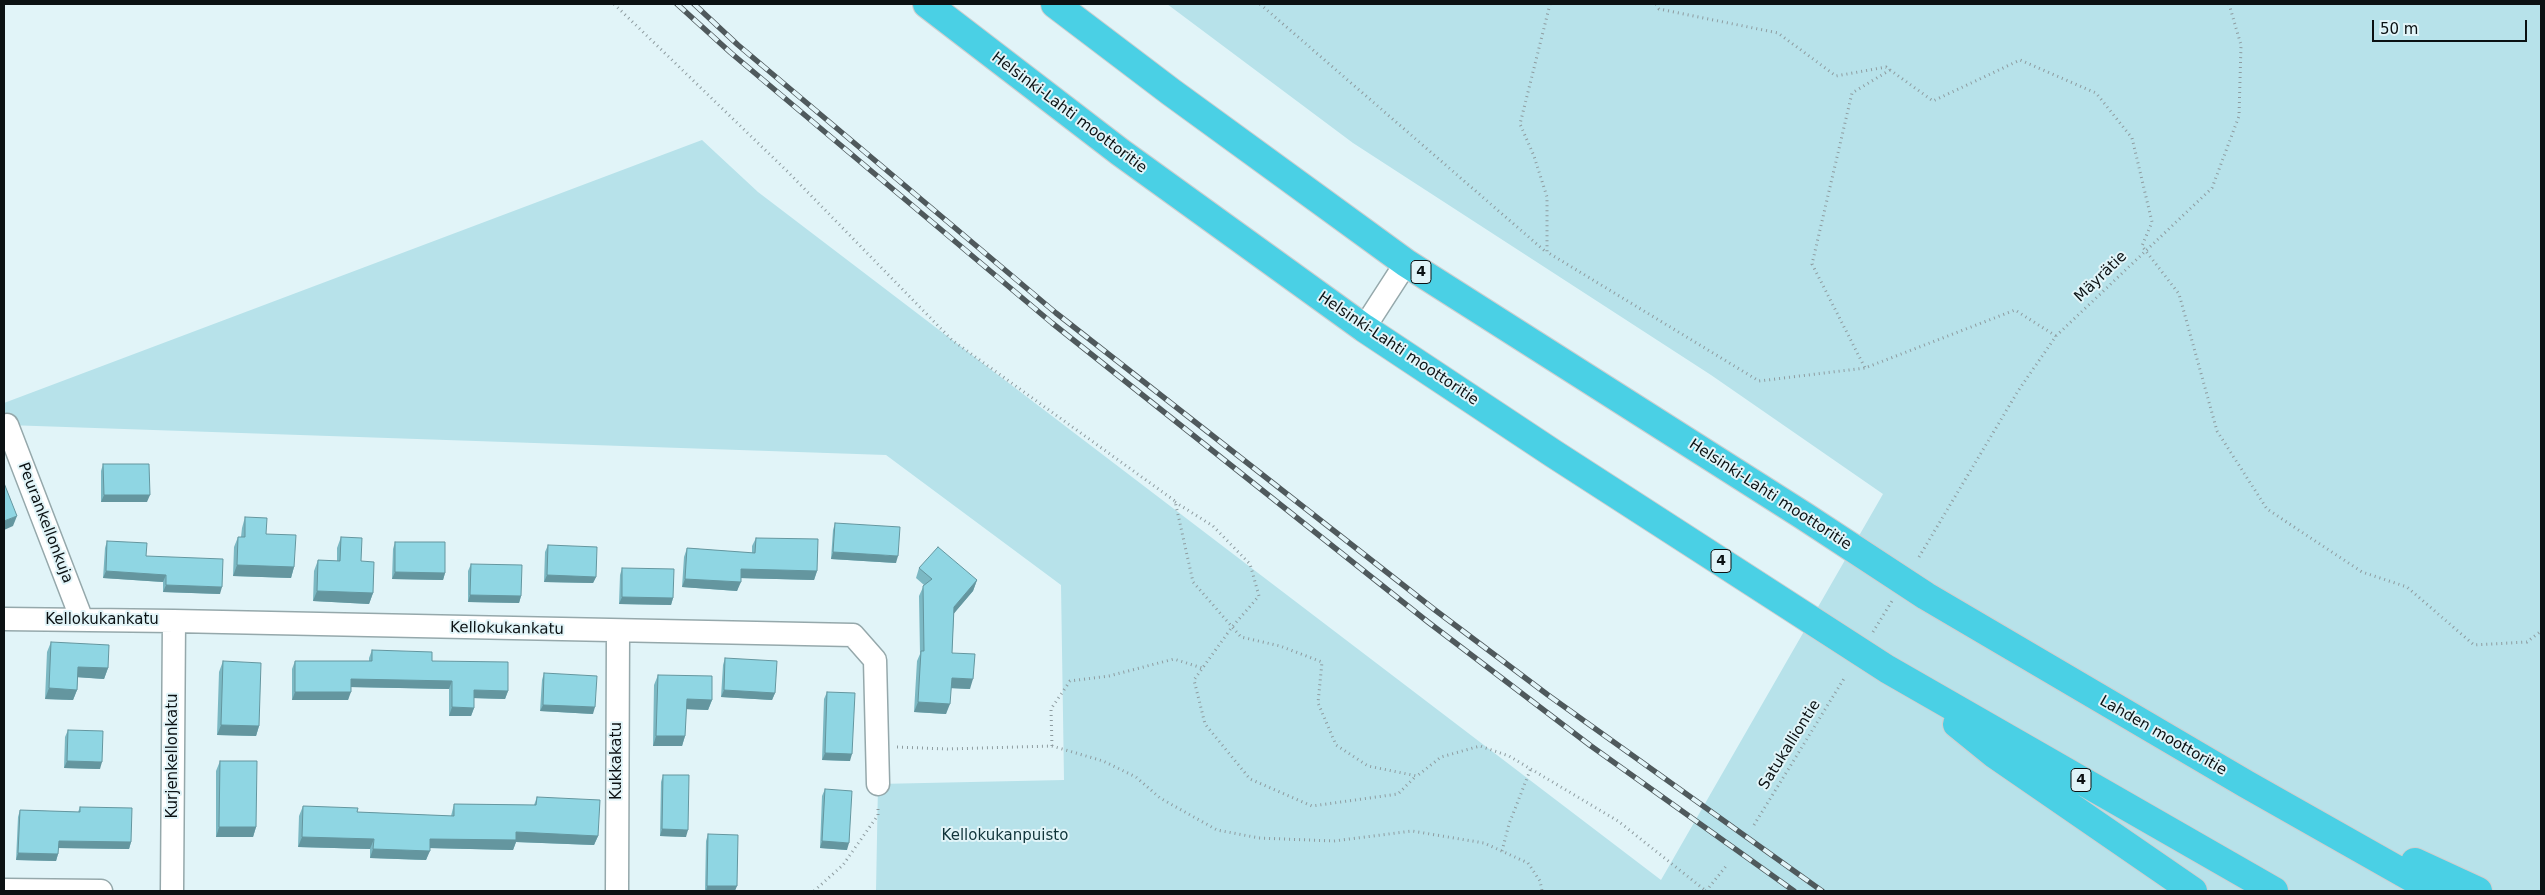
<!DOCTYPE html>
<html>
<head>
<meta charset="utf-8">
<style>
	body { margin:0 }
	#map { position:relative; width:2545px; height:895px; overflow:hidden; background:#e1f4f8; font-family:"DejaVu Sans",sans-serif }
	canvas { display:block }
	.frame { position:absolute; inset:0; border:5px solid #0b1113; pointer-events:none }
	.scale { position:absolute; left:2372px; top:20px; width:155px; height:22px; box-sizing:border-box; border:2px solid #0b1113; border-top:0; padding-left:6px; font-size:15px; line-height:18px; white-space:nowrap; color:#0b1113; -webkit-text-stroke:4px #e1f4f8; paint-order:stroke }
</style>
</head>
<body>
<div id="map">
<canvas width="2545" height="895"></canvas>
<div class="frame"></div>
<div class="scale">50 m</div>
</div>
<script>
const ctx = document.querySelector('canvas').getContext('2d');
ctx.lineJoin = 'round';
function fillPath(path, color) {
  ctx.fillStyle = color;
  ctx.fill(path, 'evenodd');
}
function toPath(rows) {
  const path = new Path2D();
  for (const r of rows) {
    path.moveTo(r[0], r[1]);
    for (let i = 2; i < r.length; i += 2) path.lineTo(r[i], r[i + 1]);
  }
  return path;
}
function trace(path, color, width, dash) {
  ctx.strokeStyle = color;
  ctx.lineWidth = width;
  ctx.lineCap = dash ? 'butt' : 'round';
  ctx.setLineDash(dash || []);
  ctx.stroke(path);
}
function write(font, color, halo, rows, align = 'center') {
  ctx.font = font + ' "DejaVu Sans",sans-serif';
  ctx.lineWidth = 4;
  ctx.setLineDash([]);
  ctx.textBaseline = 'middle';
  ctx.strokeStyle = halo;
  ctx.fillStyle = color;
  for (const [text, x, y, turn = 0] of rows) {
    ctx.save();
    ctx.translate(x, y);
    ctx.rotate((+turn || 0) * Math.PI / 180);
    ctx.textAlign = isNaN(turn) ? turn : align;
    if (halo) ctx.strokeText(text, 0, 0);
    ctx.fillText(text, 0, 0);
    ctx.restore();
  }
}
fillPath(toPath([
	[1167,4,2541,4,2541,891,876,891,878,784,1064,780,1061,585,886,455,7,425,4,419,4,403,702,140,758,192,1661,880,1883,494,1711,375,1353,143]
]), '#b7e2ea');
const minor = toPath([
	[1364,328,1406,263],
	[7,425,82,620],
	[4,619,174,621,853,635,875,660,878,784],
	[4,890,101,891],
	[172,891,174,621],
	[617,891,618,632]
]);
const highway = toPath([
	[927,4,1120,152,1364,328,1554,454,1887,669,2274,891],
	[1055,4,1171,92,1406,263,1804,516,1926,596,2246,784,2435,891],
	[1957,724,1994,754,2193,891],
	[2415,862,2478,891]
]);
trace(minor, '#95a8ab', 25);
trace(highway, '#cecfd0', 30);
trace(toPath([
	[614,4,788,172,952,340,1175,501,1193,582,1241,637,1280,646,1322,662,1318,703,1336,745,1368,766,1417,776,1441,757,1480,746,1509,756,1618,821,1706,891],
	[1260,4,1546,252],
	[1550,4,1520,124,1534,156,1547,197,1547,252,1759,381,1865,368],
	[1656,4,1659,9,1778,33,1836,76,1886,67,1933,101,2020,60,2096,93,2132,138,2152,222,2142,246,2179,294,2217,431,2267,509,2362,572,2407,587,2474,645,2527,642,2541,631],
	[1890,70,1852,93,1812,264,1865,368,2015,310,2056,336],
	[1175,502,1213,526,1250,564,1259,596,1232,627,1194,680,1205,724,1250,779,1312,806,1398,794,1416,776],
	[1919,557,2018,391,2056,336,2212,188,2239,116,2241,45,2229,4],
	[1873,632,1892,601],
	[1052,746,1051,709,1070,681,1109,676,1174,659,1202,668],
	[897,747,947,749,1052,746,1103,761,1136,777,1160,798,1217,830,1259,838,1334,841,1412,831,1484,843,1528,863,1540,881,1542,891],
	[1754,825,1845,677],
	[1502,851,1509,824,1531,768],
	[814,891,843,865,878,815,878,805],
	[1706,891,1727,865]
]), '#8e9ca0', 3, [1, 4]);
trace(minor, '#fff', 22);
trace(highway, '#4ad0e5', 28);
const rail = toPath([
	[677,4,731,53,1052,323,1428,622,1591,746,1794,891],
	[694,4,738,45,1056,313,1435,610,1548,695,1822,891]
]);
trace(rail, '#4f595c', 5.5);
trace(rail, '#e1f4f8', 4, [11]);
fillPath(toPath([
	[103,464,147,502,101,502,101,471],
	[245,517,266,534,294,567,291,578,233,576,234,547,238,537,241,537,242,528],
	[835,523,896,563,831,559,833,530],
	[341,537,361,561,373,593,369,604,313,601,314,571,318,560,337,561,337,548],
	[756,538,817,571,814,580,741,578,737,591,682,587,684,557,687,548,752,553,752,546],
	[107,541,146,556,220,594,163,592,163,582,103,578,105,548],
	[395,542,445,573,443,580,392,579,393,549],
	[548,545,596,577,593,583,544,582,545,552],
	[471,564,521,596,519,603,468,602,468,571],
	[622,568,673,598,671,605,619,604,620,575],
	[919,568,977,580,973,591,954,613,952,653,970,689,951,688,946,714,914,712,917,661,920,654,919,596,924,585,916,578],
	[51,642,108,668,104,679,78,677,77,690,73,700,45,699,47,652],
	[372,650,432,661,508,691,505,699,474,698,474,708,471,716,449,716,449,689,351,687,348,700,292,700,292,669,295,661,369,661,369,658],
	[725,658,775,693,772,700,721,697,723,665],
	[223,661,259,726,256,736,217,735,219,672],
	[544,673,593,714,540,711,542,680],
	[658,675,712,700,708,710,686,709,685,736,682,746,653,746,654,685],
	[827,692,850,761,822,760,824,699],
	[68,730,100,769,64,768,65,737],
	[220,761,256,827,253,837,216,837,216,771],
	[663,775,686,837,660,836,661,782],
	[825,789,847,850,820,848,822,796],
	[537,797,598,836,594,845,516,842,513,850,430,848,426,860,370,858,370,849,298,847,299,816,303,806,357,812,451,816,454,804,534,805],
	[80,807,131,842,129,849,58,848,58,854,56,861,16,860,18,817,20,810,78,812],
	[708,834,735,891,705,891,706,841]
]), '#7bb8c3');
fillPath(toPath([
	[104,495,150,495,147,502,101,502],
	[17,516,13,526,4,530,4,521],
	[833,552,898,556,896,563,831,559],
	[237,565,294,567,291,578,233,576],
	[741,569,817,571,814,580,738,578],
	[106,571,166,575,163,582,103,578],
	[395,572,445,573,443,580,392,579],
	[547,575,596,577,593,583,544,582],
	[685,579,741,582,737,591,682,587],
	[977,580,973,591,951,617,954,607],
	[166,585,222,587,220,594,163,592],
	[317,591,373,593,369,604,313,601],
	[470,595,521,596,519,603,468,602],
	[622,597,673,598,671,605,619,604],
	[78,667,108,668,104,679,74,677],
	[952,678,973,679,970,689,948,688],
	[351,679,452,681,449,689,348,687],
	[49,688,77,690,73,700,45,699],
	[474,690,508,691,505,699,471,698],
	[724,690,775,693,772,700,721,697],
	[295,692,351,692,348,700,292,700],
	[687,699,712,700,708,710,683,709],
	[918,702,950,704,946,714,914,712],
	[543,705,595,707,593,714,540,711],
	[452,707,474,708,471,716,449,716],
	[221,725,259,726,256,736,217,735],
	[656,736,685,736,682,746,653,746],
	[825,753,852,754,850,761,822,760],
	[67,761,102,762,100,769,64,768],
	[219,827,256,827,253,837,216,837],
	[662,829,688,830,686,837,660,836],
	[516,832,598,836,594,845,516,842,513,850,427,848,430,839],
	[302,837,374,839,370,849,298,847],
	[59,841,131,842,129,849,56,848],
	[822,841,849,843,847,850,820,848],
	[373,849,430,851,426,860,370,858],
	[18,853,58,854,56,861,16,860],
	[707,886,737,886,735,891,706,891]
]), '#64969f');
const building = toPath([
	[103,464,149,464,150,495,104,495,103,464],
	[4,483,17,516,4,521,4,483],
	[245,517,267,518,266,534,296,535,294,567,237,565,238,537,245,537,245,517],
	[835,523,900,527,898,556,833,552,835,523],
	[341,537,362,538,361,561,374,562,373,593,317,591,318,560,340,561,341,537],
	[756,538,818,539,817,571,741,569,741,582,685,579,687,548,755,553,756,538],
	[107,541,147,543,146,556,223,559,222,587,166,585,166,575,106,571,107,541],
	[395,542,445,542,445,573,395,572,395,542],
	[548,545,597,547,596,577,547,575,548,545],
	[938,547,977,580,954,607,952,653,975,654,973,679,952,678,950,704,918,702,921,651,924,651,923,586,932,579,919,568,938,547],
	[471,564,522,565,521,596,470,595,471,564],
	[622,568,674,569,673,598,622,597,622,568],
	[51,642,109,645,108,668,78,667,77,690,49,688,51,642],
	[372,650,432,652,432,661,508,662,508,691,474,690,474,708,452,707,452,681,351,679,351,692,295,692,295,661,372,661,372,650],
	[725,658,777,661,775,693,724,690,725,658],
	[223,661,261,663,259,726,221,725,223,661],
	[544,673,597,676,595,707,543,705,544,673],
	[658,675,712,676,712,700,687,699,685,736,656,736,658,675],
	[827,692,855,693,852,754,825,753,827,692],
	[68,730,103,731,102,762,67,761,68,730],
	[220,761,257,761,256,827,219,827,220,761],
	[663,775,689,775,688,830,662,829,663,775],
	[825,789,852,791,849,843,822,841,825,789],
	[537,797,600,800,598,836,516,832,516,840,430,839,430,851,373,849,374,839,302,837,303,806,358,808,357,812,454,816,454,804,536,805,537,797],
	[80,807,132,808,131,842,59,841,58,854,18,853,20,810,80,812,80,807],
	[708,834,738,835,737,886,707,886,708,834]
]);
fillPath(building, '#8fd6e3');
trace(building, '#64969f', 1);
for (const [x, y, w] of [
	[1421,272,20],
	[1721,561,20],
	[2081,780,20]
]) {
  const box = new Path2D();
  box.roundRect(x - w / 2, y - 11.5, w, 23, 4);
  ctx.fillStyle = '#e1f4f8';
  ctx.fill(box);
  trace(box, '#0b1113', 1);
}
write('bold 14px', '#0b1113', null, [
	["4",1421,272],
	["4",1721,561],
	["4",2081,780]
]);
write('15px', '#0b1113', '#e1f4f8', [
	["Helsinki-Lahti moottoritie",1069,113,37],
	["Mäyrätie",2101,277,-44],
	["Helsinki-Lahti moottoritie",1398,349,34],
	["Helsinki-Lahti moottoritie",1770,495,33],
	["Peurankellonkuja",45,523,69],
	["Kellokukankatu",102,620],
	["Kellokukankatu",507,629,1],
	["Lahden moottoritie",2163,736,30],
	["Satukalliontie",1790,745,-58],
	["Kurjenkellonkatu",173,756,-90],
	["Kukkakatu",617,761,-90]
]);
write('15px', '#10343a', '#e1f4f8', [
	["Kellokukanpuisto",1005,836]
]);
</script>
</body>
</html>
